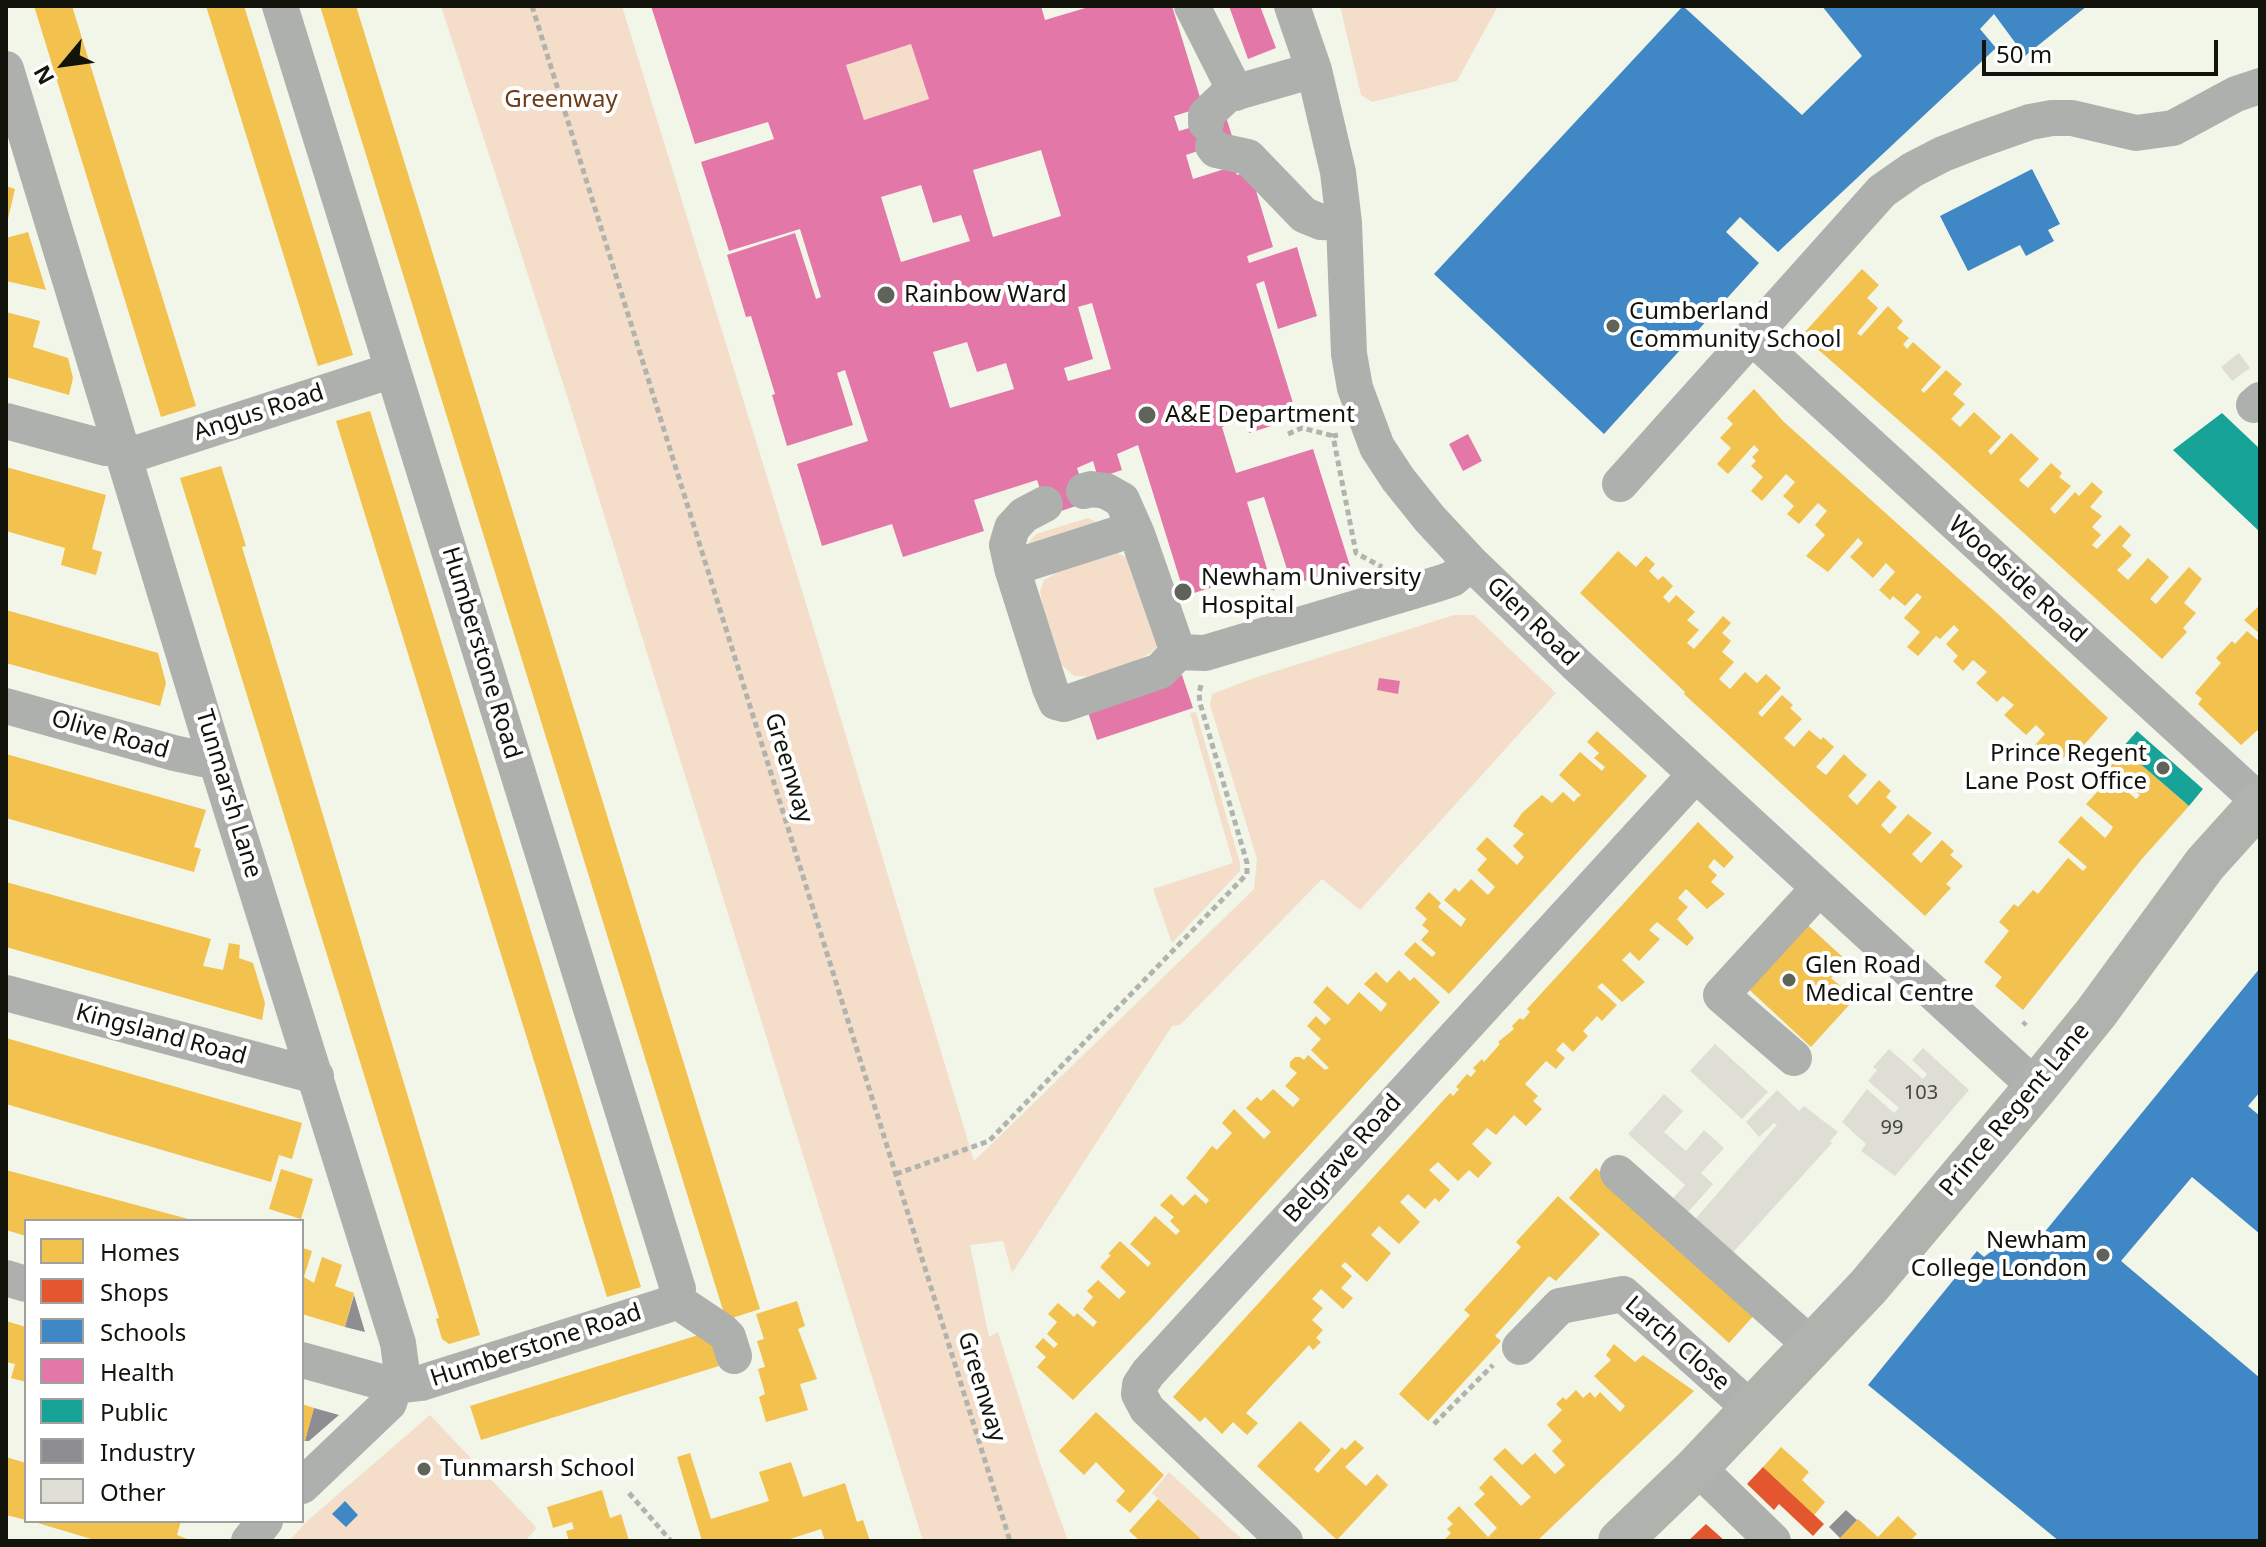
<!DOCTYPE html>
<html>
<head>
<meta charset="utf-8">
<style>
	body { margin:0 }
	#map { position:relative; width:2266px; height:1547px; overflow:hidden; background:#f2f6e9; font-family:"Noto Sans",sans-serif }
	canvas { display:block }
	.frame { position:absolute; inset:0; border:8px solid #12140c; pointer-events:none }
	.legend { position:absolute; left:24px; top:1219px; width:280px; height:304px; box-sizing:border-box; background:#fff; border:2px solid #a0a19e; margin:0; padding:10px 14px; list-style:none; font-size:24px; color:#12140c }
	.legend li { display:flex; align-items:center; gap:16px; height:40px }
	.legend b { width:40px; border:2px solid #a0a19e }
	.north { position:absolute; left:24px; top:24px; width:80px; height:80px; -webkit-text-stroke:6px #fff; paint-order:stroke; rotate:241deg; font-size:22px; font-weight:700; line-height:32px; text-align:center; color:#12140c }
	.north::after { content:''; display:block; margin:auto; width:28px; height:36px; background:#12140c; clip-path:polygon(50% 0,100% 100%,50% 72%,0 100%) }
	.scale { position:absolute; left:1982px; top:40px; width:236px; height:36px; box-sizing:border-box; border:4px solid #12140c; border-top:0; padding-left:10px; font-size:24px; line-height:28px; white-space:nowrap; color:#12140c; -webkit-text-stroke:6px #fff; paint-order:stroke }
</style>
</head>
<body>
<div id="map">
<canvas width="2266" height="1547"></canvas>
<div class="frame"></div>
<ul class="legend">
<li><b style="height:22px;background:#f2c14e"></b>Homes</li>
<li><b style="height:22px;background:#e4572e"></b>Shops</li>
<li><b style="height:22px;background:#3f88c5"></b>Schools</li>
<li><b style="height:22px;background:#e377a8"></b>Health</li>
<li><b style="height:22px;background:#17a398"></b>Public</li>
<li><b style="height:22px;background:#8d8d92"></b>Industry</li>
<li><b style="height:22px;background:#deded4"></b>Other</li>
</ul>
<div class="north">N</div>
<div class="scale">50 m</div>
</div>
<script>
const ctx = document.querySelector('canvas').getContext('2d');
ctx.lineJoin = 'round';
function fillPath(path, color) {
  ctx.fillStyle = color;
  ctx.fill(path, 'evenodd');
}
function toPath(rows) {
  const path = new Path2D();
  for (const r of rows) {
    path.moveTo(r[0], r[1]);
    for (let i = 2; i < r.length; i += 2) path.lineTo(r[i], r[i + 1]);
  }
  return path;
}
function trace(path, color, width, dash) {
  ctx.strokeStyle = color;
  ctx.lineWidth = width;
  ctx.lineCap = dash ? 'butt' : 'round';
  ctx.setLineDash(dash || []);
  ctx.stroke(path);
}
function write(font, color, halo, rows, align = 'center') {
  ctx.font = font + ' "Noto Sans",sans-serif';
  ctx.lineWidth = 8;
  ctx.setLineDash([]);
  ctx.textBaseline = 'middle';
  ctx.strokeStyle = halo;
  ctx.fillStyle = color;
  for (const [text, x, y, turn = 0] of rows) {
    ctx.save();
    ctx.translate(x, y);
    ctx.rotate((+turn || 0) * Math.PI / 180);
    ctx.textAlign = isNaN(turn) ? turn : align;
    if (halo) ctx.strokeText(text, 0, 0);
    ctx.fillText(text, 0, 0);
    ctx.restore();
  }
}
fillPath(toPath([
	[441,6,622,6,812,623,974,1161,1254,889,1257,859,1210,705,1212,694,1251,679,1454,615,1474,615,1556,693,1360,910,1322,879,1180,1025,1172,1026,1012,1273,1003,1241,970,1245,989,1337,998,1332,1040,1463,1068,1541,923,1541,568,399],
	[1340,6,1498,6,1457,81,1372,102,1361,95],
	[911,44,929,99,864,120,846,65],
	[1088,518,1099,523,1027,545,1036,534],
	[1117,553,1127,557,1159,645,1152,652,1126,668,1095,677,1074,676,1061,664,1044,614,1040,591,1044,580,1058,572],
	[1196,712,1240,863,1240,871,1172,943,1153,889,1233,863,1190,713],
	[430,1415,535,1526,536,1529,525,1541,289,1541,306,1522],
	[1169,1472,1244,1541,1203,1541,1152,1493]
]), '#f4deca');
fillPath(toPath([
	[34,6,72,6,196,406,161,417],
	[206,6,244,6,353,355,318,366],
	[320,6,356,6,760,1309,726,1320],
	[6,186,15,189,7,223,6,223],
	[28,232,46,290,6,281,6,238],
	[1862,269,1879,285,1867,298,1878,308,1857,333,1861,336,1888,306,1903,321,1897,328,1909,338,1903,344,1907,349,1913,342,1941,367,1921,390,1924,393,1946,370,1962,384,1953,394,1965,404,1951,419,1960,427,1974,412,2001,437,1988,451,1991,455,2011,433,2039,459,2019,480,2028,488,2051,463,2062,473,2059,477,2071,486,2050,509,2055,514,2075,492,2079,496,2092,482,2103,492,2090,507,2102,516,2092,527,2101,535,2092,545,2097,549,2120,525,2131,535,2122,546,2132,555,2117,570,2128,580,2148,558,2169,577,2150,599,2156,604,2189,567,2202,579,2184,603,2196,613,2183,628,2187,632,2162,659,1936,453,1805,338,1807,336,1804,333],
	[6,312,40,321,33,347,68,358,73,378,69,395,6,377],
	[1754,389,1784,422,1997,613,2108,718,2084,745,2080,740,2061,760,2051,751,2048,755,2036,744,2045,734,2036,725,2026,735,2004,715,2014,705,2003,696,1997,702,1976,683,1987,672,1973,660,1963,671,1953,661,1958,656,1946,644,1959,630,1954,625,1940,639,1936,636,1918,656,1907,647,1920,632,1904,618,1922,597,1917,593,1905,606,1893,596,1890,600,1879,590,1895,572,1886,563,1873,578,1850,557,1863,543,1858,538,1828,572,1806,556,1825,535,1815,525,1827,511,1818,503,1799,524,1787,514,1794,506,1783,496,1795,482,1786,474,1762,501,1751,491,1763,477,1751,466,1756,461,1752,457,1759,450,1754,445,1728,474,1717,464,1731,448,1720,438,1733,424,1727,418],
	[370,411,641,1287,607,1297,336,421],
	[221,466,246,546,242,547,480,1335,449,1344,442,1339,436,1319,439,1318,180,478],
	[6,467,106,495,92,549,102,552,96,575,61,565,65,548,6,531],
	[1618,551,1636,567,1646,556,1655,564,1649,571,1658,580,1663,576,1673,586,1663,597,1669,603,1676,595,1695,612,1687,620,1699,630,1687,643,1694,649,1723,616,1731,623,1722,633,1731,641,1722,652,1734,662,1719,679,1730,689,1745,672,1757,683,1766,674,1781,688,1758,713,1762,717,1782,695,1793,705,1790,708,1802,719,1784,738,1794,747,1809,730,1821,740,1823,737,1834,747,1816,767,1826,775,1844,754,1855,765,1867,775,1848,796,1857,805,1879,780,1891,791,1886,797,1897,807,1881,825,1890,834,1908,814,1932,833,1912,854,1921,863,1942,840,1954,851,1950,855,1963,866,1946,884,1951,888,1925,916,1684,694,1685,692,1580,593],
	[2260,605,2260,634,2244,620],
	[6,610,158,653,166,683,160,706,6,663],
	[2247,631,2260,642,2260,728,2241,745,2198,704,2202,699,2195,693,2221,663,2216,658,2232,641,2235,644],
	[1597,731,1647,776,1449,994,1404,954,1415,942,1432,957,1436,953,1421,940,1429,931,1422,925,1427,919,1415,908,1429,892,1441,903,1438,907,1461,927,1466,919,1444,900,1455,888,1459,892,1471,879,1488,895,1495,887,1477,870,1487,859,1476,849,1487,837,1517,865,1524,857,1513,846,1524,834,1513,826,1522,813,1542,795,1552,803,1563,792,1574,802,1577,798,1581,795,1559,775,1580,752,1602,771,1605,767,1594,758,1599,753,1587,742],
	[2122,748,2189,806,2141,860,2023,1010,1995,986,2002,977,1984,962,2009,931,1999,922,2014,904,2018,907,2033,890,2038,894,2068,858,2083,871,2087,867,2058,842,2081,816,2105,838,2110,832,2113,827,2086,804,2111,777,2136,799,2140,795,2107,764],
	[6,754,206,810,194,847,201,849,194,872,6,818],
	[1698,822,1734,857,1724,868,1714,859,1708,867,1717,875,1711,882,1725,894,1707,909,1686,889,1678,898,1688,907,1677,919,1694,938,1687,946,1657,922,1649,930,1660,939,1639,961,1630,952,1622,960,1645,982,1622,1002,1602,983,1597,987,1617,1005,1602,1021,1597,1016,1583,1031,1588,1036,1573,1052,1563,1042,1556,1050,1565,1058,1556,1069,1546,1061,1525,1084,1538,1096,1533,1101,1542,1109,1526,1126,1514,1115,1496,1135,1487,1128,1472,1144,1492,1163,1478,1178,1469,1170,1458,1181,1438,1162,1429,1170,1450,1190,1439,1202,1435,1198,1425,1209,1408,1194,1400,1202,1420,1222,1399,1244,1379,1226,1371,1235,1391,1253,1367,1282,1345,1262,1341,1266,1352,1276,1341,1288,1353,1298,1343,1309,1321,1289,1312,1299,1323,1308,1312,1320,1323,1330,1316,1338,1321,1342,1313,1350,1309,1345,1246,1413,1258,1423,1247,1435,1233,1422,1222,1434,1205,1417,1200,1422,1173,1397,1450,1093,1453,1096,1459,1089,1456,1087,1467,1074,1471,1077,1476,1071,1473,1068,1482,1059,1484,1062,1500,1044,1498,1042,1514,1029,1512,1026,1520,1018,1523,1020,1530,1012,1527,1009],
	[6,882,211,939,203,966,223,970,229,943,240,945,239,958,253,963,265,1003,262,1020,6,947],
	[1800,918,1847,961,1831,978,1842,987,1838,992,1850,1004,1811,1047,1741,982],
	[1399,970,1410,981,1414,977,1440,1002,1150,1320,1073,1400,1037,1367,1046,1357,1035,1347,1043,1338,1054,1348,1058,1344,1047,1334,1057,1322,1048,1314,1058,1303,1074,1317,1077,1313,1093,1327,1097,1322,1083,1309,1093,1297,1087,1291,1098,1280,1119,1299,1126,1292,1100,1267,1111,1255,1108,1254,1120,1241,1148,1267,1151,1263,1130,1244,1155,1216,1176,1235,1180,1231,1170,1221,1174,1217,1160,1205,1171,1194,1183,1206,1195,1194,1206,1204,1209,1200,1186,1178,1212,1146,1217,1150,1232,1133,1222,1123,1234,1109,1264,1139,1271,1132,1246,1108,1257,1097,1261,1101,1273,1089,1293,1107,1300,1099,1285,1086,1297,1073,1290,1067,1290,1062,1295,1057,1300,1057,1304,1060,1308,1055,1325,1070,1329,1068,1311,1050,1321,1039,1307,1026,1316,1016,1325,1025,1331,1019,1313,1002,1327,986,1348,1005,1359,992,1381,1012,1387,1004,1364,984,1376,972,1387,983],
	[6,1038,302,1123,292,1159,279,1155,271,1182,6,1104],
	[1596,1168,1757,1312,1729,1343,1569,1198],
	[281,1169,313,1179,301,1219,269,1209],
	[6,1170,192,1220,192,1221,26,1221,26,1236,6,1230],
	[1558,1196,1600,1234,1556,1281,1549,1276,1495,1336,1501,1341,1428,1421,1399,1394,1470,1315,1464,1310,1521,1247,1516,1242],
	[303,1248,312,1251,304,1277,314,1283,322,1257,342,1265,335,1286,354,1293,345,1327,302,1314],
	[797,1301,805,1326,798,1329,817,1379,800,1384,808,1410,766,1422,759,1397,765,1394,758,1369,765,1367,757,1341,764,1339,756,1314],
	[6,1321,26,1327,26,1382,11,1378,15,1364,6,1362],
	[708,1332,719,1366,481,1440,470,1406],
	[1614,1344,1635,1362,1643,1355,1694,1391,1537,1541,1447,1541,1445,1539,1451,1533,1447,1529,1453,1524,1447,1518,1459,1506,1488,1537,1497,1528,1474,1504,1485,1494,1479,1488,1491,1475,1521,1506,1531,1497,1493,1459,1505,1448,1522,1465,1535,1453,1555,1474,1565,1465,1552,1451,1562,1441,1547,1425,1562,1410,1556,1404,1563,1397,1566,1400,1576,1390,1583,1398,1590,1392,1595,1398,1600,1392,1620,1412,1625,1406,1594,1376,1611,1360,1606,1355],
	[302,1404,314,1408,305,1441,302,1441],
	[1096,1412,1164,1475,1130,1513,1116,1501,1125,1491,1096,1462,1084,1475,1059,1451],
	[1300,1421,1331,1450,1314,1469,1318,1473,1342,1447,1345,1450,1355,1440,1364,1448,1345,1467,1366,1486,1377,1474,1388,1485,1337,1540,1257,1466],
	[1781,1447,1809,1472,1802,1480,1825,1502,1814,1515,1763,1467],
	[690,1453,711,1519,769,1501,759,1472,791,1462,803,1497,845,1483,857,1522,863,1520,870,1541,825,1541,821,1529,784,1541,718,1541,717,1539,702,1541,677,1457],
	[6,1457,26,1463,26,1520,6,1515],
	[602,1490,610,1518,621,1514,629,1541,569,1541,566,1531,574,1529,572,1522,553,1528,547,1507],
	[1158,1499,1203,1541,1140,1541,1129,1531],
	[1898,1516,1917,1534,1910,1541,1837,1541,1858,1519,1878,1537],
	[31,1521,181,1521,177,1535,192,1541,98,1541]
]), '#f2c14e');
fillPath(toPath([
	[1763,1467,1824,1524,1813,1536,1779,1504,1774,1510,1747,1484],
	[1706,1524,1725,1541,1688,1541]
]), '#e4572e');
fillPath(toPath([
	[1683,6,1802,115,1862,56,1822,6,2087,6,2025,56,1994,14,1980,29,1996,48,1778,252,1740,217,1726,232,1759,263,1604,434,1434,274],
	[2032,169,2060,224,2048,230,2054,241,2026,256,2020,245,1968,271,1940,216],
	[2260,968,2260,1092,2248,1106,2260,1116,2260,1234,2192,1177,2121,1261,2260,1378,2260,1541,2059,1541,1868,1385,1977,1251,1984,1257,2012,1235,2030,1250],
	[345,1501,358,1515,346,1527,332,1514]
]), '#3f88c5');
fillPath(toPath([
	[651,6,1041,6,1045,20,1092,6,1172,6,1203,107,1174,116,1179,131,1226,117,1233,139,1186,155,1193,179,1234,166,1237,175,1250,171,1273,247,1247,256,1249,263,1297,247,1317,316,1278,329,1264,281,1256,284,1293,403,1279,407,1284,422,1249,433,1245,419,1222,427,1236,473,1313,449,1350,566,1292,585,1264,497,1247,502,1267,569,1185,596,1138,445,1117,454,1122,470,1098,478,1093,461,1077,468,1088,502,1049,515,1037,480,974,500,984,531,903,557,892,524,822,546,797,464,868,441,845,370,837,373,853,425,787,446,772,395,775,394,751,316,746,317,727,255,795,233,816,299,821,297,800,229,729,251,701,162,774,139,768,122,695,144],
	[911,44,929,99,864,120,846,65],
	[1041,150,1061,216,993,237,973,170],
	[921,185,933,223,961,215,970,241,901,262,881,197],
	[1092,303,1111,369,1068,381,1064,368,1093,359,1078,307],
	[967,342,977,372,1006,363,1014,389,950,408,933,352],
	[1229,6,1260,6,1276,48,1248,59],
	[1468,434,1482,461,1463,471,1449,444],
	[1182,675,1193,708,1097,740,1086,706],
	[1379,678,1400,681,1398,694,1377,690]
]), '#e377a8');
fillPath(toPath([
	[2222,413,2260,449,2260,532,2173,450],
	[2137,731,2203,789,2189,806,2122,748]
]), '#17a398');
fillPath(toPath([
	[354,1295,365,1332,345,1327],
	[314,1408,339,1415,309,1441,305,1441],
	[1846,1510,1857,1520,1840,1538,1829,1527]
]), '#8d8d92');
fillPath(toPath([
	[2239,353,2250,368,2232,381,2221,367],
	[1715,1044,1768,1092,1742,1119,1690,1071],
	[1923,1048,1969,1090,1895,1176,1861,1151,1866,1144,1842,1122,1867,1089,1894,1113,1899,1108,1868,1081,1877,1070,1873,1067,1889,1049,1923,1079,1927,1074,1912,1060],
	[1777,1090,1799,1111,1804,1106,1838,1132,1830,1141,1832,1143,1727,1259,1690,1225,1777,1125,1774,1123,1759,1137,1746,1122],
	[1664,1094,1683,1111,1664,1132,1686,1151,1704,1130,1724,1148,1701,1173,1713,1184,1682,1219,1666,1206,1685,1185,1628,1134]
]), '#deded4');
trace(toPath([
	[532,6,1010,1541],
	[1288,434,1302,428,1333,436],
	[1338,435,1333,436,1356,553,1382,567],
	[1268,599,1277,577],
	[2023,1025,2026,1022],
	[896,1174,989,1141,1247,874,1247,863,1200,703,1199,693,1201,685],
	[1434,1424,1493,1365],
	[629,1493,671,1541]
]), '#b1b3ae', 5, [6, 4]);
trace(toPath([
	[280,6,678,1289,674,1299,667,1305,421,1383,396,1386,302,1360],
	[1192,6,1236,93],
	[1292,6,1314,70,1338,172,1344,223,1349,354,1355,388,1377,447,1398,479,1430,519,1471,563,1578,666,2036,1087],
	[6,69,215,757,398,1343,401,1366,389,1403,302,1486],
	[1206,123,1206,115,1227,95,1314,70],
	[1213,146,1216,150,1248,157,1304,215,1321,222,1344,223],
	[1752,337,2260,802],
	[2254,405,2260,400],
	[6,421,106,448,121,444],
	[125,457,393,370],
	[1620,484,1882,191,1912,170,1943,154,1979,140,2030,122,2052,118,2072,118,2136,133,2173,128,2236,94,2260,86],
	[1084,491,1091,489,1106,491,1122,500,1137,534],
	[1012,568,1007,545,1012,528,1024,515,1045,504],
	[1178,652,1137,534,1121,533,1012,568,1050,688,1056,702,1064,704,1160,671,1178,652,1205,653,1437,584,1452,579,1471,563],
	[6,706,174,753,202,759,215,757],
	[6,993,316,1076],
	[1794,1058,1721,995,1819,888],
	[1618,1173,1812,1346],
	[6,1278,26,1284],
	[674,1299,722,1331,728,1337,734,1356],
	[1520,1347,1560,1306,1623,1294,1751,1409],
	[1697,1467,1773,1541],
	[249,1541,265,1521],
	[1285,1541,1147,1409,1139,1394,1140,1385,1148,1373,1695,775]
]), '#adb0ad', 36);
trace(toPath([
	[1620,1541,1697,1467,1868,1287,2036,1087,2096,1013,2205,864,2260,803]
]), '#afb3ad', 44);
for (const [x, y, r, color] of [
	[886,295,10,"#606359"],
	[1613,326,8,"#606359"],
	[1147,415,10,"#606359"],
	[1183,592,10,"#606359"],
	[2163,768,8,"#606359"],
	[1789,980,8,"#606359"],
	[2103,1255,8,"#606359"],
	[424,1469,8,"#606359"]
]) {
  const dot = new Path2D();
  dot.arc(x, y, r, 0, 2 * Math.PI);
  ctx.fillStyle = color;
  ctx.fill(dot);
  trace(dot, '#fff', 3);
}
write('20px', '#45463e', null, [
	["103",1921,1093],
	["99",1892,1128]
]);
write('24px', '#6f3b17', '#fff', [
	["Greenway",561,100]
]);
write('24px', '#12140c', '#fff', [
	["Rainbow Ward",904,295],
	["Cumberland",1629,312],
	["Community School",1629,340],
	["A&E Department",1165,415],
	["Newham University",1201,578],
	["Hospital",1201,606],
	["Prince Regent",2147,754,"right"],
	["Lane Post Office",2147,782,"right"],
	["Glen Road",1805,966],
	["Medical Centre",1805,994],
	["Newham",2087,1241,"right"],
	["College London",2087,1269,"right"],
	["Tunmarsh School",440,1469]
], 'left');
write('24px', '#12140c', '#fff', [
	["Angus Road",259,413,-18],
	["Woodside Road",2017,580,42],
	["Glen Road",1532,622,44],
	["Humberstone Road",481,653,73],
	["Olive Road",110,735,16],
	["Greenway",788,768,73],
	["Tunmarsh Lane",228,794,73],
	["Kingsland Road",161,1035,15],
	["Prince Regent Lane",2015,1110,-50],
	["Belgrave Road",1343,1159,-48],
	["Larch Close",1677,1344,41],
	["Humberstone Road",536,1346,-18],
	["Greenway",981,1387,73]
]);
</script>
</body>
</html>
